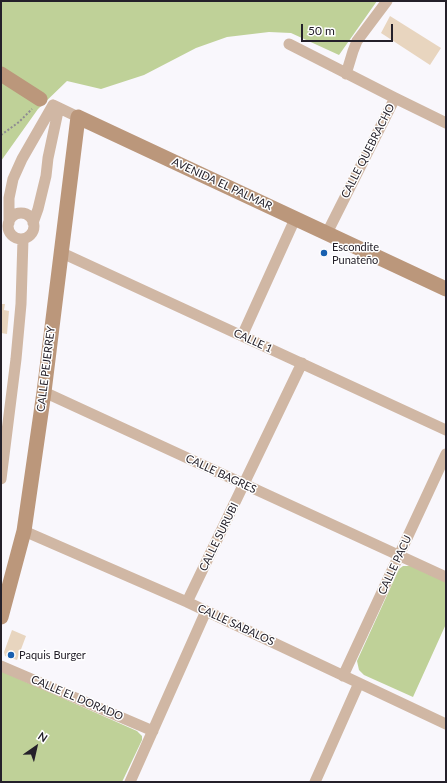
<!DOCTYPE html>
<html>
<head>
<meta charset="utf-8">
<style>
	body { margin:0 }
	#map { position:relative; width:447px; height:783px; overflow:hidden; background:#f9f7fc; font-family:Lato,sans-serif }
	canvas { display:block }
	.frame { position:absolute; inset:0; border:2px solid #24202a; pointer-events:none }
	.north { position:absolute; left:16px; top:727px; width:40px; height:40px; -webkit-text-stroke:3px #fff; paint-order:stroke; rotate:34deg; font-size:11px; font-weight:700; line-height:16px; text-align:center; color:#24202a }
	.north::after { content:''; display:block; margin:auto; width:14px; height:18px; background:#24202a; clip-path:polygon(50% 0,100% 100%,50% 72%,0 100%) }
	.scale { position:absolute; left:301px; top:24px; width:92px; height:18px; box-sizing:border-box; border:2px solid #24202a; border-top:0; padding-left:5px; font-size:12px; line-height:14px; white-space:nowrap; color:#24202a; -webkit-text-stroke:3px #fff; paint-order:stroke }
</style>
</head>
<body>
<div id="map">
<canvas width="447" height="783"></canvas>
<div class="frame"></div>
<div class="north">N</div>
<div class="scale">50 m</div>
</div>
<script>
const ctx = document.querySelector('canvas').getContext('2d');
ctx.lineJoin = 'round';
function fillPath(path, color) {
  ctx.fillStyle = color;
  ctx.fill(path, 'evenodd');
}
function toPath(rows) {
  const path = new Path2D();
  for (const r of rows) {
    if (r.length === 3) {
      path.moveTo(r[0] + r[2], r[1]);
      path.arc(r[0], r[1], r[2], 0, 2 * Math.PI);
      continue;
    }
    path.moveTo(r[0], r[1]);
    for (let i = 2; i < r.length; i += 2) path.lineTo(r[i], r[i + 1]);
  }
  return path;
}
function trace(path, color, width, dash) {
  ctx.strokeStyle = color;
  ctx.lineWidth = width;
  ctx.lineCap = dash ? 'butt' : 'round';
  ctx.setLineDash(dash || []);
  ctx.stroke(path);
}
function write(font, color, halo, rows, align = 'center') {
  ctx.font = font + ' Lato,sans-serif';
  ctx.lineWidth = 3;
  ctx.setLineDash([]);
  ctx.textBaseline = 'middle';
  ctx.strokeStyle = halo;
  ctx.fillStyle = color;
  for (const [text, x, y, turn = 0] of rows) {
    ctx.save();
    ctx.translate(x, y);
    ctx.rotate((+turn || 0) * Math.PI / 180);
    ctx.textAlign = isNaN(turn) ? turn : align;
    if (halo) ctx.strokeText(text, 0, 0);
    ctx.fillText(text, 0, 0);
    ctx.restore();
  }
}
fillPath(toPath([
	[1,1,377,1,339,55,291,33,269,32,227,37,196,48,144,75,101,89,67,81,38,109,1,161],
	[403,566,411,566,446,582,446,624,413,697,364,675,359,670,357,661,399,569],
	[1,671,137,731,142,736,142,740,122,782,1,782]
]), '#bfd198');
fillPath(toPath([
	[390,16,441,48,430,65,381,33],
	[1,304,5,304,4,310,9,311,7,334,1,333],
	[12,630,26,636,17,660,5,656,4,652]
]), '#e8d5bf');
trace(toPath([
	[1,135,19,122,32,109]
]), '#8e8b92', 2, [2, 2]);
trace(toPath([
	[289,44,395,98,446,123],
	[346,74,353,51,357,41,387,1],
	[53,105,78,117],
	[21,226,13],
	[9,223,9,198,13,179,22,159,53,105],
	[33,223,38,209,46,176,48,158,57,116,59,108],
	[327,233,395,98],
	[60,252,446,430],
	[242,336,295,219],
	[44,392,446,577],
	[1,479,16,359,21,304,23,239],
	[24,531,187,602,446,724],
	[187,602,302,363],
	[1,666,153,731],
	[343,676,446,454],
	[130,782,206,611],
	[315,782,359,683]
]), '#d0b7a4', 11);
trace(toPath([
	[1,74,40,99],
	[1,617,24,531,44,392,78,117,446,289]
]), '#bb977b', 15);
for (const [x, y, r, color] of [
	[324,253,4,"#1960b0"],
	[11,655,4,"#1960b0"]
]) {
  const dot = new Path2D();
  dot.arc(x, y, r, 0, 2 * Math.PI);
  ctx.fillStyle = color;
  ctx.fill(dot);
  trace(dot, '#fff', 1.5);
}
write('11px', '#24202a', '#fff', [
	["CALLE QUEBRACHO",368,151,-63],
	["AVENIDA EL PALMAR",222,184,25],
	["CALLE 1",253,341,25],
	["CALLE PEJERREY",46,369,-83],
	["CALLE BAGRES",221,474,25],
	["CALLE SURUBI",219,537,-64],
	["CALLE PACU",395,565,-65],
	["CALLE SABALOS",236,625,25],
	["CALLE EL DORADO",77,698,23]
]);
write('11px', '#24202a', '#fff', [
	["Escondite",332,247],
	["Punateño",332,260],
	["Paquis Burger",19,655]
], 'left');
</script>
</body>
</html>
